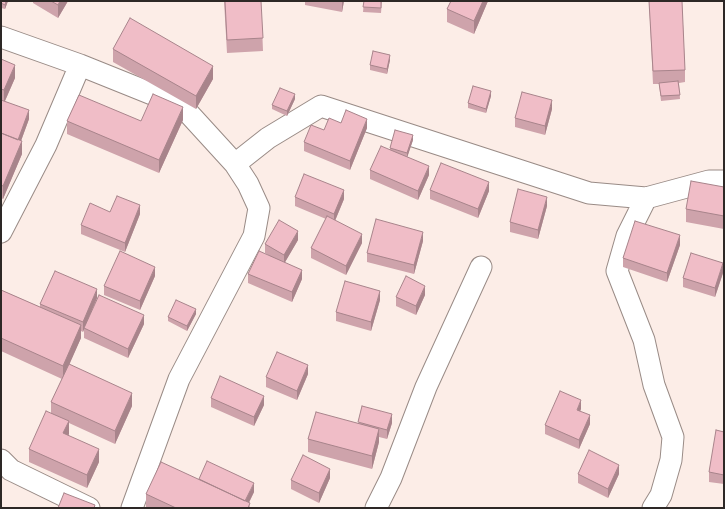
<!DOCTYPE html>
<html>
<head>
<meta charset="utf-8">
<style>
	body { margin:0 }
	#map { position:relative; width:725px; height:509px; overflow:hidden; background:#fcede7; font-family:"Exo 2",sans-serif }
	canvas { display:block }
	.frame { position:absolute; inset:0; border:2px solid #2d2826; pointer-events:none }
</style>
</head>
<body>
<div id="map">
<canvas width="725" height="509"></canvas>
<div class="frame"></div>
</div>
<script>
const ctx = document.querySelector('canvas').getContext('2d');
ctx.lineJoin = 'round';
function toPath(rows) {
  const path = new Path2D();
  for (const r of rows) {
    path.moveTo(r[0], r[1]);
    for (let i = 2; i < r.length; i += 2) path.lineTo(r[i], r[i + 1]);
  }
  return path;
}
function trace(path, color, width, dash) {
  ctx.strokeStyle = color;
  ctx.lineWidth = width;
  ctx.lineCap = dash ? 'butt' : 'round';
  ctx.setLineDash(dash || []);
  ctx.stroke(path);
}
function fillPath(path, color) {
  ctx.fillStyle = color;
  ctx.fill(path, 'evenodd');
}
const street = toPath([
	[1,37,80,65,182,106,235,164,248,184,259,208,254,236,179,379,132,508],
	[235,164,268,138,321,106,589,193,646,198,709,181,724,181],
	[646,198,627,236,617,271,644,340,654,385,673,437,671,460,661,495,653,508],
	[1,232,46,145,80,65],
	[1,460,11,470,89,508],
	[376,508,391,478,426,387,481,267]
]);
trace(street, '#998b86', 23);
trace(street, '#fff', 21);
fillPath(toPath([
	[1,1,8,1,5,9,1,8],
	[33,1,68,1,58,18,33,3],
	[224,1,261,1,263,51,227,53],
	[305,1,344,1,342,12,305,5],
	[364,1,382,1,381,13,363,12],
	[451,1,488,1,474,34,447,22,447,9],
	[649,1,682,1,685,70,685,82,679,83,680,99,661,101,659,84,653,84],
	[113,49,213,79,196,109,113,62],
	[1,59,15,78,5,101,29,119,21,141,22,154,3,199,1,198],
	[390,60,387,74,370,70,370,65],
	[491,96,486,113,468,108,468,103],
	[295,99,287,116,272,109,272,105],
	[552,109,545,135,515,127,515,118],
	[183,120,159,173,67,134,67,121,141,121],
	[341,123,367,128,350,170,304,151,304,142,324,130],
	[413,140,407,157,429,175,418,200,370,179,370,170,390,149,390,148],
	[724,187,724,229,686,222,686,209],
	[430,190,489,191,478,218,430,199],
	[295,197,344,199,335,221,362,243,346,275,311,258,311,248,326,219,295,206],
	[547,206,538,239,510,232,510,222],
	[110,212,140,214,125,252,81,234,81,225],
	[298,240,285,262,302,279,292,302,248,283,248,274,270,256,265,253,265,244],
	[423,241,414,274,367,262,367,253],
	[680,245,667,282,623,267,623,258],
	[723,273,715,297,683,287,683,278],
	[155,276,140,310,104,295,104,286],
	[1,290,40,307,40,304,97,298,89,317,144,324,128,358,84,338,84,329,83,332,81,331,81,338,69,364,132,406,115,444,69,423,69,434,68,435,99,462,87,488,29,462,29,449,51,413,51,402,62,379,1,351],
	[425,295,416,315,396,306,396,297],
	[380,300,371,331,336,321,336,312],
	[196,314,187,331,168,321,168,317],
	[308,374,297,400,266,387,266,377],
	[211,398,264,405,254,426,211,407],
	[581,409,580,411,590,424,579,449,545,434,545,425],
	[358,423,392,423,387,439,379,437,379,442,372,469,308,452,308,439],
	[724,432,724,484,709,482,709,472],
	[578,474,619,474,608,498,578,483],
	[330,478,319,503,291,489,291,480],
	[199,479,254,492,249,503,250,508,148,508,146,507,146,494]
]), '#cea3ab');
fillPath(toPath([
	[6,1,8,1,5,9,5,5],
	[60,1,68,1,58,18,58,5],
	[342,1,344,1,342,12],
	[483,1,488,1,474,34,474,21],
	[390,55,390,60,387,74,387,69],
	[15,65,15,78,4,103,4,90],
	[213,66,213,79,196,109,196,96],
	[491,91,491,96,486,113,486,109],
	[295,94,295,99,287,116,287,111],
	[552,100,552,109,545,135,545,126],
	[183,107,183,120,159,173,159,160],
	[29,110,29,119,18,149,18,140],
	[367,119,367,128,350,170,350,161],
	[413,135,413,140,407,158,407,153],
	[22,141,22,154,3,199,3,186],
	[429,166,429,175,418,200,418,191],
	[489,182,489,191,478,218,478,209],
	[344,190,344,199,334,223,334,214],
	[547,197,547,206,538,239,538,230],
	[140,205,140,214,125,252,125,243],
	[298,231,298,240,284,264,284,255],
	[423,232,423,241,414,274,414,265],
	[362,234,362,243,346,275,346,266],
	[680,235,680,245,667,282,667,273],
	[723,263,723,273,715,297,715,288],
	[155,267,155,276,140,310,140,301],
	[302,270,302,279,292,302,292,292],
	[425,286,425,295,416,315,416,306],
	[97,289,97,298,83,332,83,322],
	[380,291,380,300,371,331,371,322],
	[196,309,196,314,187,331,187,326],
	[144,315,144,324,128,358,128,349],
	[81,325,81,338,63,379,63,366],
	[308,365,308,374,297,400,297,391],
	[132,393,132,406,115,444,115,431],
	[264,396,264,405,254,426,254,417],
	[581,400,581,409,577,419,577,410],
	[392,414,392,423,387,439,387,430],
	[590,415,590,424,579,449,579,440],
	[69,421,69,434,63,446,63,433],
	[379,429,379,442,372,469,372,456],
	[99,449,99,462,87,488,87,475],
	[619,465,619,474,608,498,608,489],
	[330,469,330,478,319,503,319,493],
	[254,483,254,492,246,508,245,502]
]), '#a8848b');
const building = toPath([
	[1,1,6,1,5,5,1,3,1,1],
	[51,1,60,1,58,5,51,1],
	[225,1,261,1,263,38,227,40,225,1],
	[364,1,381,1,381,8,363,7,364,1],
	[451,1,483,1,474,21,447,9,451,1],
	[649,1,682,1,685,70,653,71,649,1],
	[130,18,213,66,196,96,113,49,130,18],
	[373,51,390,55,387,69,370,65,373,51],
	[1,59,15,65,4,90,1,89,1,59],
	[678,81,680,95,661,96,659,83,678,81],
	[473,86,491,91,486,109,468,103,473,86],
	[280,88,295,94,287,111,272,105,280,88],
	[522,92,552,100,545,126,515,118,522,92],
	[153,94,183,107,159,160,67,121,79,95,141,121,153,94],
	[1,100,29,110,18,140,1,133,1,100],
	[346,110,367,119,350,161,304,142,311,125,324,130,329,118,341,123,346,110],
	[395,130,413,135,407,153,390,148,395,130],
	[1,133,22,141,3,186,1,185,1,133],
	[381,146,429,166,418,191,370,170,381,146],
	[441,163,489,182,478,209,430,190,441,163],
	[304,174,344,190,334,214,295,197,304,174],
	[691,181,724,187,724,216,686,209,691,181],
	[518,189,547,197,538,230,510,222,518,189],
	[117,196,140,205,125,243,81,225,90,203,110,212,117,196],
	[327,216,362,234,346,266,311,248,327,216],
	[376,219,423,232,414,265,367,253,376,219],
	[279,220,298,231,284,255,265,244,279,220],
	[635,221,680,235,667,273,623,258,635,221],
	[120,251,155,267,140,301,104,286,120,251],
	[259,251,302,270,292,292,248,274,259,251],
	[691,253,723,263,715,288,683,278,691,253],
	[55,271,97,289,83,322,40,304,55,271],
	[406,276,425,286,416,306,396,297,406,276],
	[345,281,380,291,371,322,336,312,345,281],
	[1,290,81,325,63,366,1,338,1,290],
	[99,295,144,315,128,349,84,328,99,295],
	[176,300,196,309,187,326,168,317,176,300],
	[277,352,308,365,297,391,266,377,277,352],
	[69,364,132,393,115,431,51,402,69,364],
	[220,376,264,396,254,417,211,398,220,376],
	[560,391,581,400,577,410,590,415,579,440,545,425,560,391],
	[362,406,392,414,387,430,358,422,362,406],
	[46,411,69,421,63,433,99,449,87,475,29,449,46,411],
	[316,412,379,429,372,456,308,439,316,412],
	[716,430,724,432,724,475,709,472,716,430],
	[589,450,619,465,608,489,578,474,589,450],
	[303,455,330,469,319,493,291,480,303,455],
	[207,461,254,483,245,501,199,479,207,461],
	[161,462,250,503,248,508,176,508,146,494,161,462],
	[64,493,95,505,94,508,58,508,64,493]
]);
fillPath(building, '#f0bdc7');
trace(building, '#a8848b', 1);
</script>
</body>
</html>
